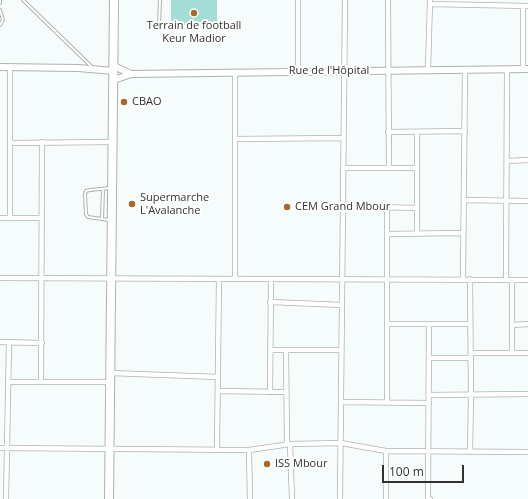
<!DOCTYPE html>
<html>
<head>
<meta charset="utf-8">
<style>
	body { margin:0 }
	#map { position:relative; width:528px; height:499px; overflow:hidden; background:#f6fcfb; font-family:"Open Sans",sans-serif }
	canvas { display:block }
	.scale { position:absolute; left:382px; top:465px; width:82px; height:18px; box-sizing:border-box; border:2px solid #303232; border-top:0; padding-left:5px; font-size:12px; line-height:14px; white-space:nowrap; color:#303232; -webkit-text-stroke:3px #fff; paint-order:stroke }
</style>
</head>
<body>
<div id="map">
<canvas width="528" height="499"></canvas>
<div class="scale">100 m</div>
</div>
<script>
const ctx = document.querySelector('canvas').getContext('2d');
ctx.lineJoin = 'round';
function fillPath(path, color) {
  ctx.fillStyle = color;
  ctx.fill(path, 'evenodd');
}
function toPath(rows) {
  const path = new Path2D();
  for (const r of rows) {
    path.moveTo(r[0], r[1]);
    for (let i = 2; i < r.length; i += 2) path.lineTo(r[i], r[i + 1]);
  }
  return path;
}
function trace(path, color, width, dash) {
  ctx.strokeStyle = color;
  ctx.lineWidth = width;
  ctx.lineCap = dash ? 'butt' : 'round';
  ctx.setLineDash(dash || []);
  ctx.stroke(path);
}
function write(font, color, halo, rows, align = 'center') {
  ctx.font = font + ' "Open Sans",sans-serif';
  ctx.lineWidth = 4;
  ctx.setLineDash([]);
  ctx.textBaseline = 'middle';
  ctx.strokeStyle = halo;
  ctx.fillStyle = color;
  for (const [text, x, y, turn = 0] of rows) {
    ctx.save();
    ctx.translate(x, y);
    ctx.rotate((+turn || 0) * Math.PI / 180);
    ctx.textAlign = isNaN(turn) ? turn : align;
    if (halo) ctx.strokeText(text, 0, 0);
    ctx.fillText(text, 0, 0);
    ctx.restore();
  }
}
fillPath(toPath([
	[171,0,217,0,217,27,171,26]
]), '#a2ddd6');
const lane = toPath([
	[23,0,93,68],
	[0,3,0,0],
	[0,10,3,20,0,25],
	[159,25,160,0],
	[102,219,103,189],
	[109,220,88,217,86,214,85,194,86,191,90,190,110,188]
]);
const street = toPath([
	[298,0,298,72],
	[388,0,389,168],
	[430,4,528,6],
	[523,69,523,6],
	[428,70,430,0],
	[235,72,235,279],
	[388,132,465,131],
	[236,139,343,138],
	[10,143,113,142],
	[507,161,528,160],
	[343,168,417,168],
	[464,200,528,201],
	[343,206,417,208],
	[387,207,387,402],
	[0,218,42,218],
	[10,218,10,67],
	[388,234,463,233],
	[417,234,417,132],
	[0,278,528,280],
	[463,279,465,69],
	[506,280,507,70],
	[270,302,342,305],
	[388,324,470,324],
	[429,324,428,499,430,499],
	[512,325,528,324],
	[0,342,42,343],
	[270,350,341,350],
	[286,351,287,444],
	[471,353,528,353],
	[512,353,512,280],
	[430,358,471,358],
	[110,373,218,377],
	[8,382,110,382],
	[41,382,42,142],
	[218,391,286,392],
	[270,392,271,279],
	[429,395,528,394],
	[341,402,429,403],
	[290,444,292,499],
	[0,448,249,450,290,444,341,443,386,451,528,452],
	[217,449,219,279],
	[249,450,250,499],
	[386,451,386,499],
	[470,452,471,395,470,279],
	[6,499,9,342],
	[340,499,345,0]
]);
const secondary = toPath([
	[114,66,131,74],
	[0,67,78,68,114,71],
	[114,80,131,74,528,69]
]);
const highway = toPath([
	[109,499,114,0]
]);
trace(lane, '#adb2b1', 4);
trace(street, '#adb2b1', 6);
trace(secondary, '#adb2b1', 8);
trace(highway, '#adb2b1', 10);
trace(lane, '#fff', 2);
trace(street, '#fff', 4.5);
trace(secondary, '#fff', 6);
trace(highway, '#fff', 8);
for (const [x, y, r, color] of [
	[194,13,4,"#a5682d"],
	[124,102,4,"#a5682d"],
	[132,204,4,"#a5682d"],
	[287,207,4,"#a5682d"],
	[267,464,4,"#a5682d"]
]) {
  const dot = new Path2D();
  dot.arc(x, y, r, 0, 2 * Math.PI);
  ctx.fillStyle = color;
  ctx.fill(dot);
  trace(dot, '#fff', 1.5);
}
write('11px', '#303232', '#fff', [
	["Terrain de football",194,26,"center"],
	["Keur Madior",194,39,"center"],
	["CBAO",132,102],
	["Supermarche",140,198],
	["L'Avalanche",140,211],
	["CEM Grand Mbour",295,207],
	["ISS Mbour",275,464]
], 'left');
write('11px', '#303232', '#fff', [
	["Rue de l'Hôpital",329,71]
]);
</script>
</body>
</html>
